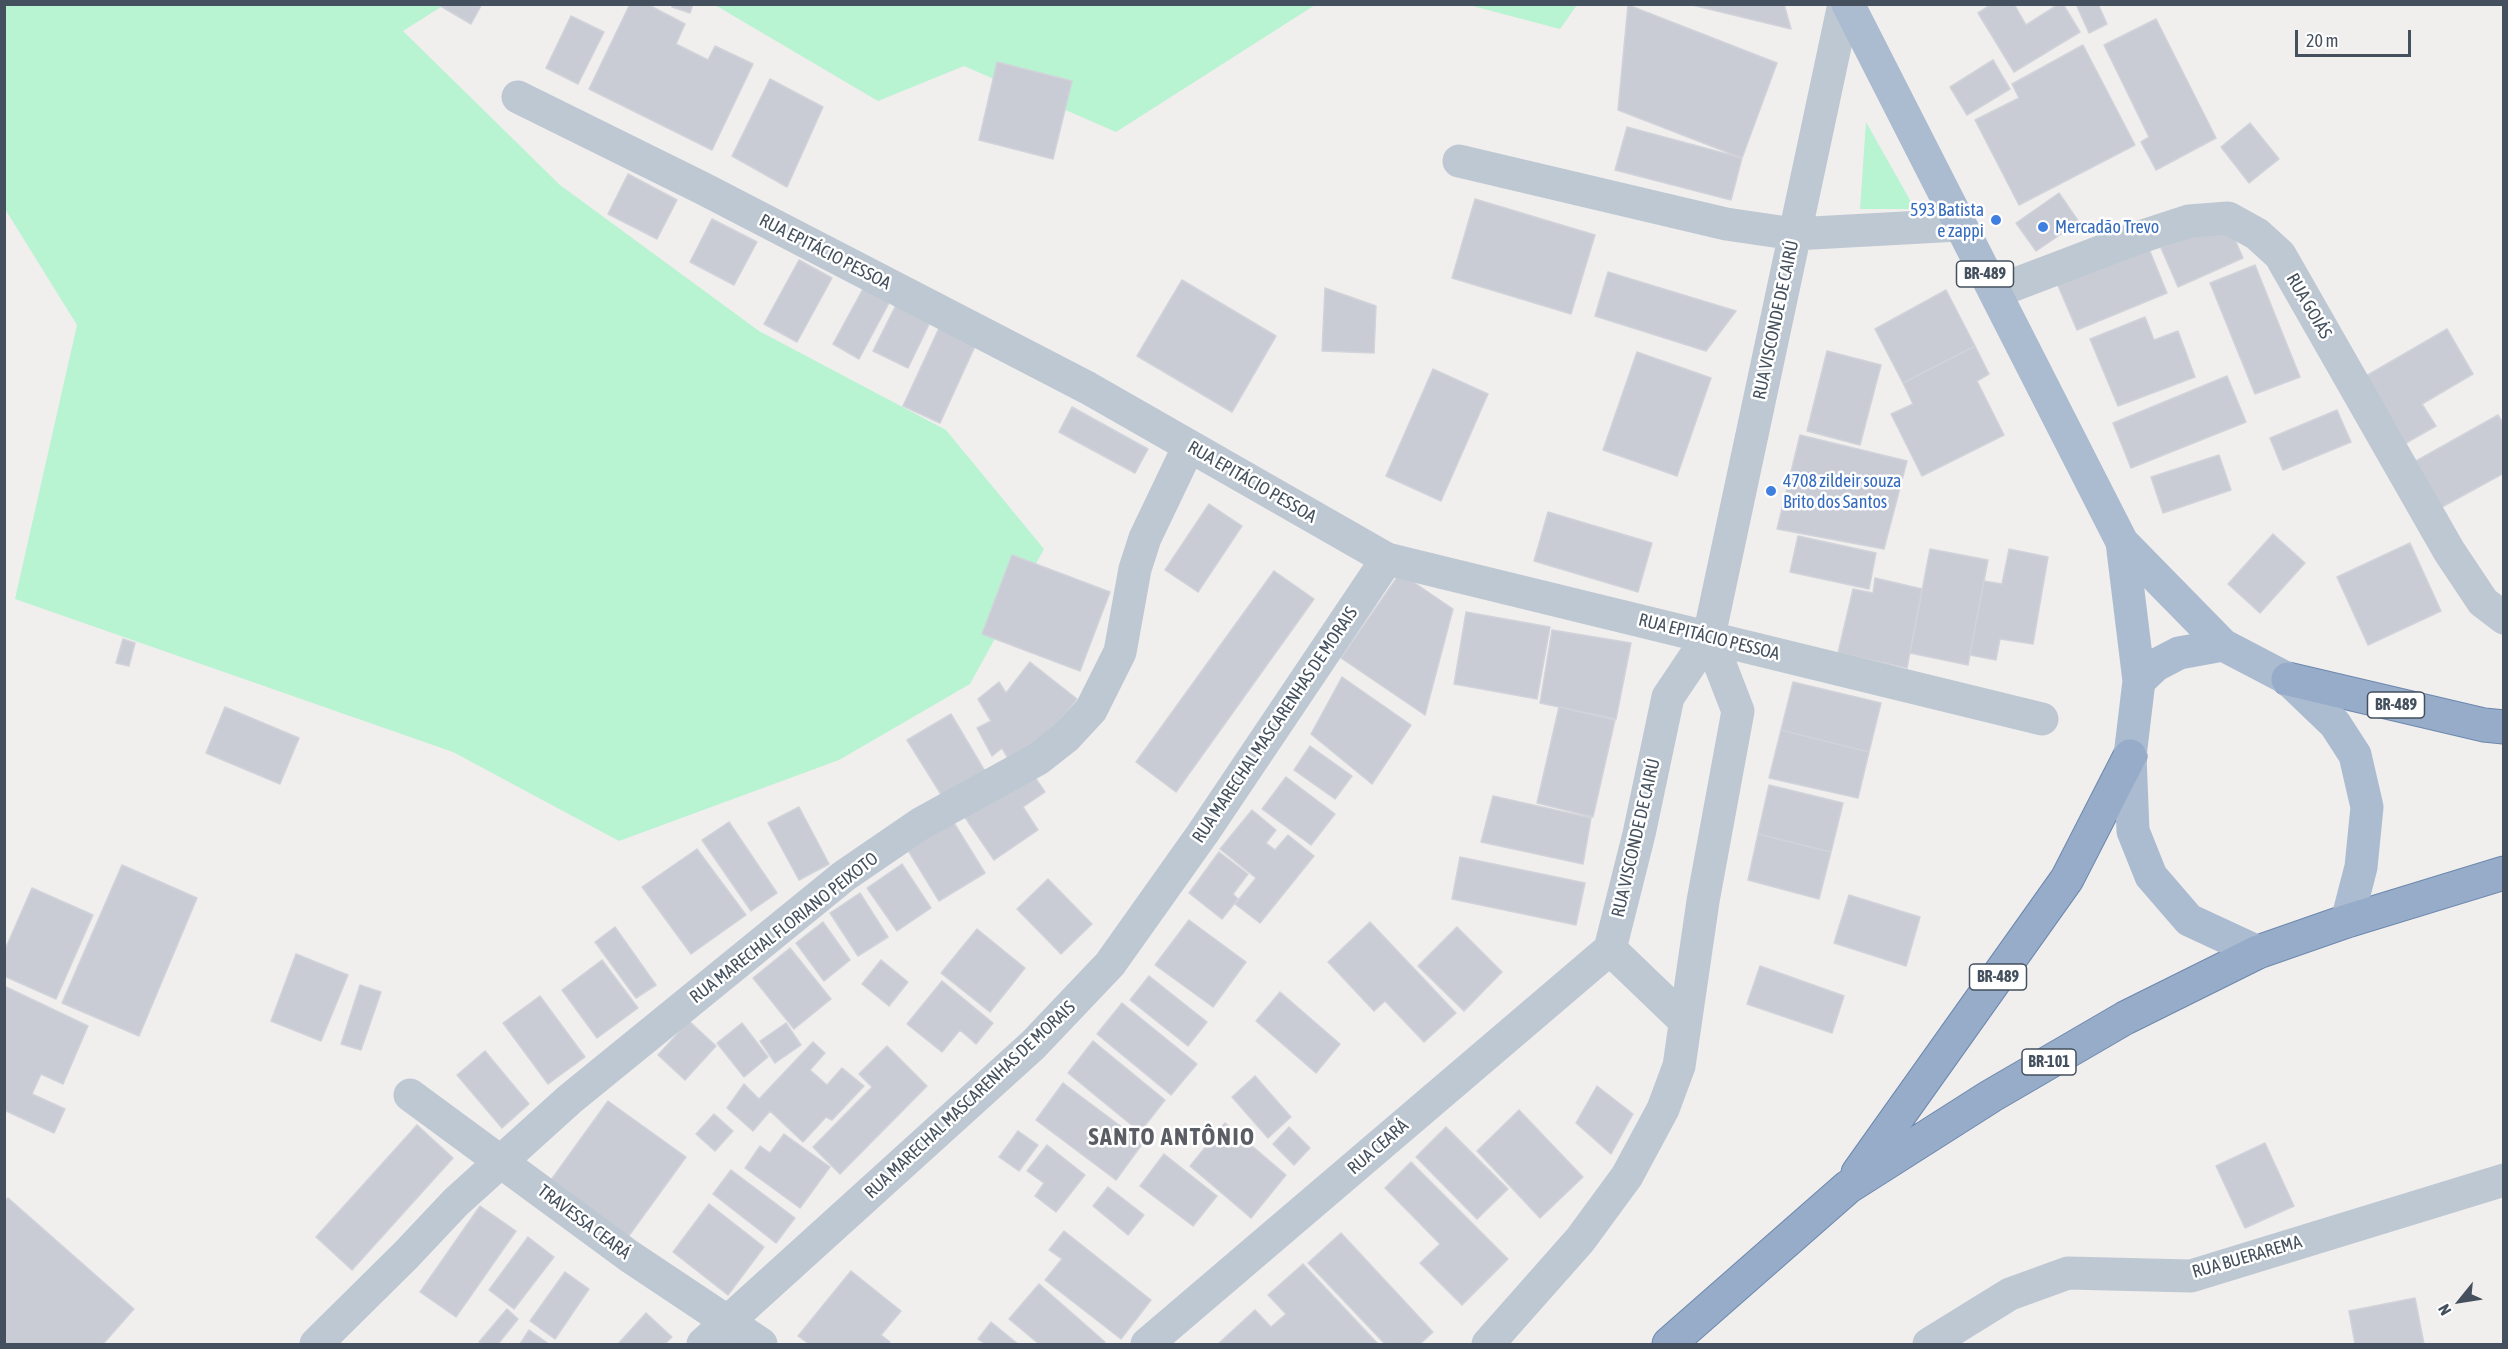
<!DOCTYPE html>
<html>
<head>
<meta charset="utf-8">
<style>
	body { margin:0 }
	#map { position:relative; width:2508px; height:1349px; overflow:hidden; background:#f1eeee; font-family:"Asap Condensed",sans-serif }
	canvas { display:block }
	.frame { position:absolute; inset:0; border:6px solid #44505d; pointer-events:none }
	.north { position:absolute; left:2430px; top:1271px; width:60px; height:60px; -webkit-text-stroke:4px #fff; paint-order:stroke; rotate:240deg; font-size:16px; font-weight:700; line-height:24px; text-align:center; color:#44505d }
	.north::after { content:''; display:block; margin:auto; width:21px; height:27px; background:#44505d; clip-path:polygon(50% 0,100% 100%,50% 72%,0 100%) }
	.scale { position:absolute; left:2295px; top:30px; width:116px; height:27px; box-sizing:border-box; border:3px solid #44505d; border-top:0; padding-left:8px; font-size:18px; line-height:21px; white-space:nowrap; color:#44505d; -webkit-text-stroke:4px #fff; paint-order:stroke }
</style>
</head>
<body>
<div id="map">
<canvas width="2508" height="1349"></canvas>
<div class="frame"></div>
<div class="north">N</div>
<div class="scale">20 m</div>
</div>
<script>
const ctx = document.querySelector('canvas').getContext('2d');
ctx.lineJoin = 'round';
function fillPath(path, color) {
  ctx.fillStyle = color;
  ctx.fill(path, 'evenodd');
}
function toPath(rows) {
  const path = new Path2D();
  for (const r of rows) {
    path.moveTo(r[0], r[1]);
    for (let i = 2; i < r.length; i += 2) path.lineTo(r[i], r[i + 1]);
  }
  return path;
}
function trace(path, color, width, dash) {
  ctx.strokeStyle = color;
  ctx.lineWidth = width;
  ctx.lineCap = dash ? 'butt' : 'round';
  ctx.setLineDash(dash || []);
  ctx.stroke(path);
}
function write(font, color, halo, rows, align = 'center') {
  ctx.font = font + ' "Asap Condensed",sans-serif';
  ctx.lineWidth = 5;
  ctx.setLineDash([]);
  ctx.textBaseline = 'middle';
  ctx.strokeStyle = halo;
  ctx.fillStyle = color;
  for (const [text, x, y, turn = 0] of rows) {
    ctx.save();
    ctx.translate(x, y);
    ctx.rotate((+turn || 0) * Math.PI / 180);
    ctx.textAlign = isNaN(turn) ? turn : align;
    if (halo) ctx.strokeText(text, 0, 0);
    ctx.fillText(text, 0, 0);
    ctx.restore();
  }
}
fillPath(toPath([
	[5,5,444,5,403,31,560,185,759,331,946,430,1044,549,970,684,839,760,619,841,453,752,15,599,77,325,5,209],
	[715,5,1315,5,1116,132,964,66,878,101],
	[1469,5,1577,4,1577,5,1560,29],
	[1866,122,1915,209,1860,209]
]), '#b8f3d2');
const building = toPath([
	[437,4,482,4,471,24,437,4],
	[630,4,647,4,685,24,676,44,708,60,715,46,753,64,712,150,589,89,630,4],
	[672,4,693,4,690,13,672,7,672,4],
	[1688,4,1784,4,1791,29,1688,4],
	[1992,4,2014,4,2026,25,2059,4,2063,4,2080,32,2014,72,1978,13,1992,4],
	[2076,4,2098,4,2107,24,2089,33,2076,4],
	[1628,5,1777,63,1742,158,1618,110,1628,5],
	[571,16,604,32,578,84,546,68,571,16],
	[2156,19,2216,138,2156,170,2141,142,2149,137,2104,45,2156,19],
	[2083,45,2135,145,2019,205,1975,120,2019,98,2012,84,2083,45],
	[1993,60,2010,89,1967,115,1950,87,1993,60],
	[997,62,1072,81,1053,159,979,140,997,62],
	[770,79,823,107,787,187,732,156,770,79],
	[2250,123,2279,159,2249,183,2221,147,2250,123],
	[1627,127,1742,158,1731,200,1615,170,1627,127],
	[628,174,677,200,657,239,608,214,628,174],
	[2059,193,2079,222,2036,251,2016,223,2059,193],
	[1475,199,1595,235,1571,314,1452,278,1475,199],
	[712,219,757,242,734,285,690,262,712,219],
	[2226,219,2243,258,2178,287,2161,248,2226,219],
	[2147,244,2167,293,2077,330,2056,281,2147,244],
	[799,260,832,278,797,342,764,324,799,260],
	[2255,265,2300,377,2255,394,2210,283,2255,265],
	[1608,272,1736,311,1706,351,1595,316,1608,272],
	[870,276,896,290,859,359,833,344,870,276],
	[1182,280,1276,336,1232,412,1137,356,1182,280],
	[1325,288,1376,306,1374,353,1322,351,1325,288],
	[1946,290,1975,346,1903,383,1875,329,1946,290],
	[901,295,935,312,908,368,873,351,901,295],
	[2145,317,2154,340,2178,331,2195,377,2118,406,2090,339,2145,317],
	[940,326,976,344,940,423,903,406,940,326],
	[2447,329,2473,374,2422,404,2436,426,2406,443,2366,376,2447,329],
	[1975,346,1989,374,1977,381,2004,435,1922,476,1891,414,1913,404,1903,383,1975,346],
	[1827,351,1881,365,1860,445,1807,431,1827,351],
	[1637,352,1711,378,1677,476,1603,450,1637,352],
	[1433,369,1488,394,1441,501,1386,476,1433,369],
	[2227,376,2246,422,2131,468,2113,423,2227,376],
	[1072,407,1148,449,1135,473,1059,432,1072,407],
	[2337,410,2351,442,2283,470,2270,438,2337,410],
	[2498,415,2504,425,2504,473,2442,507,2416,461,2498,415],
	[1800,435,1907,461,1884,549,1777,529,1800,435],
	[2219,455,2231,490,2163,513,2151,477,2219,455],
	[1209,504,1242,526,1198,592,1165,570,1209,504],
	[1548,512,1652,543,1638,592,1534,561,1548,512],
	[2273,534,2305,563,2260,613,2228,584,2273,534],
	[1798,536,1876,553,1869,589,1790,572,1798,536],
	[2410,543,2441,611,2368,645,2337,577,2410,543],
	[1930,549,1988,560,1968,665,1910,653,1930,549],
	[2009,549,2048,557,2033,644,2000,639,1996,660,1970,655,1984,581,2002,584,2009,549],
	[1012,555,1110,592,1080,671,982,634,1012,555],
	[1274,571,1314,599,1176,792,1136,762,1274,571],
	[1400,573,1453,609,1425,715,1341,658,1400,573],
	[1875,578,1922,589,1907,668,1838,653,1853,589,1873,593,1875,578],
	[1466,612,1550,627,1537,699,1454,684,1466,612],
	[1552,630,1631,643,1616,719,1540,703,1552,630],
	[123,639,135,643,129,666,116,663,123,639],
	[1030,662,1077,699,1049,734,1009,760,1002,748,992,756,977,728,991,721,978,699,999,682,1006,693,1030,662],
	[1342,677,1411,725,1372,784,1311,734,1342,677],
	[1793,682,1881,703,1869,752,1781,730,1793,682],
	[225,707,299,738,280,784,206,753,225,707],
	[1559,707,1615,720,1593,817,1537,803,1559,707],
	[951,714,989,778,947,804,907,740,951,714],
	[1781,730,1869,752,1858,798,1769,778,1781,730],
	[1310,746,1352,776,1335,799,1294,770,1310,746],
	[1028,767,1045,792,1023,807,1038,830,994,860,962,813,1028,767],
	[1286,777,1335,814,1311,845,1262,809,1286,777],
	[1769,785,1843,803,1831,852,1758,834,1769,785],
	[1493,796,1591,818,1583,864,1481,842,1493,796],
	[799,807,829,864,799,880,768,823,799,807],
	[1252,810,1276,830,1266,843,1275,850,1288,835,1314,856,1260,923,1235,904,1256,878,1220,849,1252,810],
	[951,818,985,873,939,901,906,847,951,818],
	[729,822,777,893,751,911,702,840,729,822],
	[1758,834,1831,852,1819,899,1748,880,1758,834],
	[697,849,746,915,691,954,642,887,697,849],
	[1219,852,1248,874,1233,894,1238,899,1222,919,1189,893,1219,852],
	[1460,857,1585,883,1576,925,1452,899,1460,857],
	[902,864,931,908,897,931,867,888,902,864],
	[122,865,197,898,139,1036,62,1003,122,865],
	[1048,879,1092,924,1061,954,1017,909,1048,879],
	[32,888,93,915,56,999,4,976,4,952,32,888],
	[860,893,888,937,858,956,830,913,860,893],
	[1849,895,1920,917,1906,966,1834,943,1849,895],
	[1189,920,1246,962,1213,1007,1155,965,1189,920],
	[823,922,850,960,824,981,796,943,823,922],
	[1370,922,1456,1013,1424,1042,1385,1001,1374,1011,1328,962,1370,922],
	[615,927,656,985,636,998,595,942,615,927],
	[1457,927,1502,972,1464,1011,1418,966,1457,927],
	[977,929,1025,968,990,1012,941,973,977,929],
	[790,948,831,999,794,1029,753,978,790,948],
	[296,954,348,975,321,1041,271,1021,296,954],
	[602,960,638,1008,597,1038,562,990,602,960],
	[881,960,908,982,889,1006,862,984,881,960],
	[1760,966,1844,996,1832,1033,1747,1004,1760,966],
	[1149,976,1207,1022,1188,1046,1130,1000,1149,976],
	[942,981,993,1023,976,1044,960,1030,942,1052,907,1024,942,981],
	[360,985,381,992,361,1050,341,1044,360,985],
	[4,986,88,1026,63,1084,41,1074,32,1094,65,1109,54,1133,4,1110,4,986],
	[1280,992,1340,1044,1316,1073,1256,1021,1280,992],
	[540,996,585,1057,548,1084,503,1023,540,996],
	[1122,1003,1197,1064,1171,1095,1097,1034,1122,1003],
	[689,1021,716,1046,685,1080,658,1055,689,1021],
	[742,1023,768,1057,744,1077,717,1043,742,1023],
	[786,1023,801,1045,775,1063,760,1041,786,1023],
	[1093,1041,1165,1100,1140,1132,1068,1073,1093,1041],
	[813,1042,825,1053,810,1070,827,1085,842,1068,864,1086,832,1120,826,1117,803,1142,770,1111,753,1131,727,1108,744,1084,759,1099,813,1042],
	[887,1046,927,1086,840,1174,813,1147,872,1087,859,1074,887,1046],
	[485,1051,529,1104,502,1128,457,1075,485,1051],
	[1255,1076,1291,1117,1268,1138,1232,1097,1255,1076],
	[1063,1083,1143,1143,1116,1180,1036,1120,1063,1083],
	[1597,1086,1633,1114,1611,1154,1576,1123,1597,1086],
	[608,1101,686,1157,628,1237,551,1180,608,1101],
	[1519,1110,1583,1177,1540,1218,1477,1151,1519,1110],
	[714,1114,733,1131,715,1151,696,1134,714,1114],
	[1225,1123,1286,1175,1251,1218,1190,1166,1225,1123],
	[417,1125,453,1158,352,1270,316,1237,417,1125],
	[1289,1127,1310,1148,1294,1165,1273,1144,1289,1127],
	[1446,1127,1508,1189,1477,1219,1416,1157,1446,1127],
	[1018,1131,1038,1145,1019,1171,999,1157,1018,1131],
	[784,1134,830,1167,800,1208,745,1168,760,1146,770,1153,784,1134],
	[2265,1143,2294,1206,2245,1228,2216,1166,2265,1143],
	[1047,1145,1085,1175,1056,1212,1035,1196,1044,1183,1027,1171,1047,1145],
	[1164,1154,1217,1196,1193,1226,1140,1186,1164,1154],
	[1411,1162,1508,1259,1462,1305,1420,1263,1440,1244,1385,1188,1411,1162],
	[731,1170,795,1218,776,1243,713,1194,731,1170],
	[1108,1187,1144,1215,1128,1235,1093,1206,1108,1187],
	[8,1198,134,1309,103,1344,4,1344,4,1202,8,1198],
	[709,1204,764,1247,728,1295,673,1252,709,1204],
	[480,1206,516,1231,456,1317,420,1292,480,1206],
	[1064,1231,1151,1300,1121,1339,1045,1280,1062,1259,1049,1250,1064,1231],
	[1341,1233,1433,1332,1420,1344,1385,1344,1308,1263,1341,1233],
	[528,1237,554,1257,514,1309,489,1290,528,1237],
	[1303,1264,1378,1344,1218,1344,1255,1310,1271,1327,1286,1314,1268,1295,1303,1264],
	[851,1271,901,1311,881,1335,890,1342,888,1344,809,1344,798,1336,851,1271],
	[565,1272,589,1289,555,1339,530,1321,565,1272],
	[1039,1284,1105,1342,1103,1344,1039,1344,1009,1319,1039,1284],
	[2415,1298,2424,1344,2355,1344,2349,1311,2415,1298],
	[507,1309,518,1319,498,1344,482,1344,479,1342,507,1309],
	[646,1313,672,1337,665,1344,618,1344,646,1313],
	[991,1322,1018,1344,985,1344,978,1339,991,1322],
	[529,1330,549,1344,520,1344,529,1330]
]);
fillPath(building, '#c9ccd4');
trace(building, '#d1d3da', 1.5);
const trunk = toPath([
	[2288,679,2484,725,2504,727],
	[1858,1173,2067,879,2130,756],
	[1669,1344,1848,1187,1991,1096,2125,1018,2258,952,2347,921,2504,873]
]);
trace(trunk, '#6c88ad', 35);
trace(toPath([
	[518,97,704,189,1088,388,1387,559,2042,719],
	[1459,161,1726,224,1794,234,1959,225],
	[1995,292,2137,238,2189,221,2228,218,2257,234,2280,255,2449,551,2483,602,2504,618],
	[1610,949,1639,834,1668,697,1709,636,1844,4],
	[1610,949,1685,1021],
	[410,1095,629,1256,761,1344],
	[316,1344,406,1255,456,1202,570,1099,844,876,920,824,1038,759,1066,737,1091,710,1120,652,1135,569,1145,538,1189,446],
	[703,1344,1033,1045,1110,964,1203,833,1387,559],
	[1147,1344,1610,949],
	[1488,1344,1580,1240,1627,1176,1663,1109,1679,1066,1703,901,1738,711,1709,636],
	[1929,1344,2010,1294,2068,1273,2191,1276,2504,1180]
]), '#bdc8d2', 33);
trace(toPath([
	[1848,4,2122,542,2223,645,2288,679,2335,724,2355,755,2367,807,2361,867,2347,921],
	[2122,542,2139,681,2130,756,2133,831,2151,876,2189,920,2258,952],
	[2139,681,2156,665,2179,653,2223,645]
]), '#abbcd0', 33);
trace(trunk, '#96acc9', 33);
for (const [x, y, r, color] of [
	[1996,220,6,"#3f7fe0"],
	[2043,227,6,"#3f7fe0"],
	[1771,491,6,"#3f7fe0"]
]) {
  const dot = new Path2D();
  dot.arc(x, y, r, 0, 2 * Math.PI);
  ctx.fillStyle = color;
  ctx.fill(dot);
  trace(dot, '#fff', 2);
}
for (const [x, y, w] of [
	[1985,274,57],
	[2396,705,57],
	[1998,977,57],
	[2049,1062,54]
]) {
  const box = new Path2D();
  box.roundRect(x - w / 2, y - 13, w, 26, 4.5);
  ctx.fillStyle = '#fff';
  ctx.fill(box);
  trace(box, '#44505d', 1.5);
}
write('bold 16px', '#44505d', null, [
	["BR-489",1985,274],
	["BR-489",2396,705],
	["BR-489",1998,977],
	["BR-101",2049,1062]
]);
write('18px', '#366cbe', '#fff', [
	["593 Batista",1984,210,"right"],
	["e zappi",1984,231,"right"],
	["Mercadão Trevo",2055,227],
	["4708 zildeir souza",1783,481],
	["Brito dos Santos",1783,502]
], 'left');
write('18px', '#44505d', '#fff', [
	["RUA EPITÁCIO PESSOA",825,252,27],
	["RUA GOIÁS",2309,306,60],
	["RUA VISCONDE DE CAIRÚ",1776,320,-78],
	["RUA EPITÁCIO PESSOA",1252,482,30],
	["RUA EPITÁCIO PESSOA",1709,637,14],
	["RUA MARECHAL MASCARENHAS DE MORAIS",1275,725,-56],
	["RUA VISCONDE DE CAIRÚ",1636,838,-77],
	["RUA MARECHAL FLORIANO PEIXOTO",784,928,-38],
	["RUA MARECHAL MASCARENHAS DE MORAIS",970,1100,-43],
	["RUA CEARÁ",1378,1147,-41],
	["TRAVESSA CEARÁ",584,1222,37],
	["RUA BUERAREMA",2247,1257,-16]
]);
ctx.letterSpacing = '1.5px';
write('bold 24px', '#5a5e64', '#fff', [
	["SANTO ANTÔNIO",1172,1137]
]);
ctx.letterSpacing = '0px';
</script>
</body>
</html>
